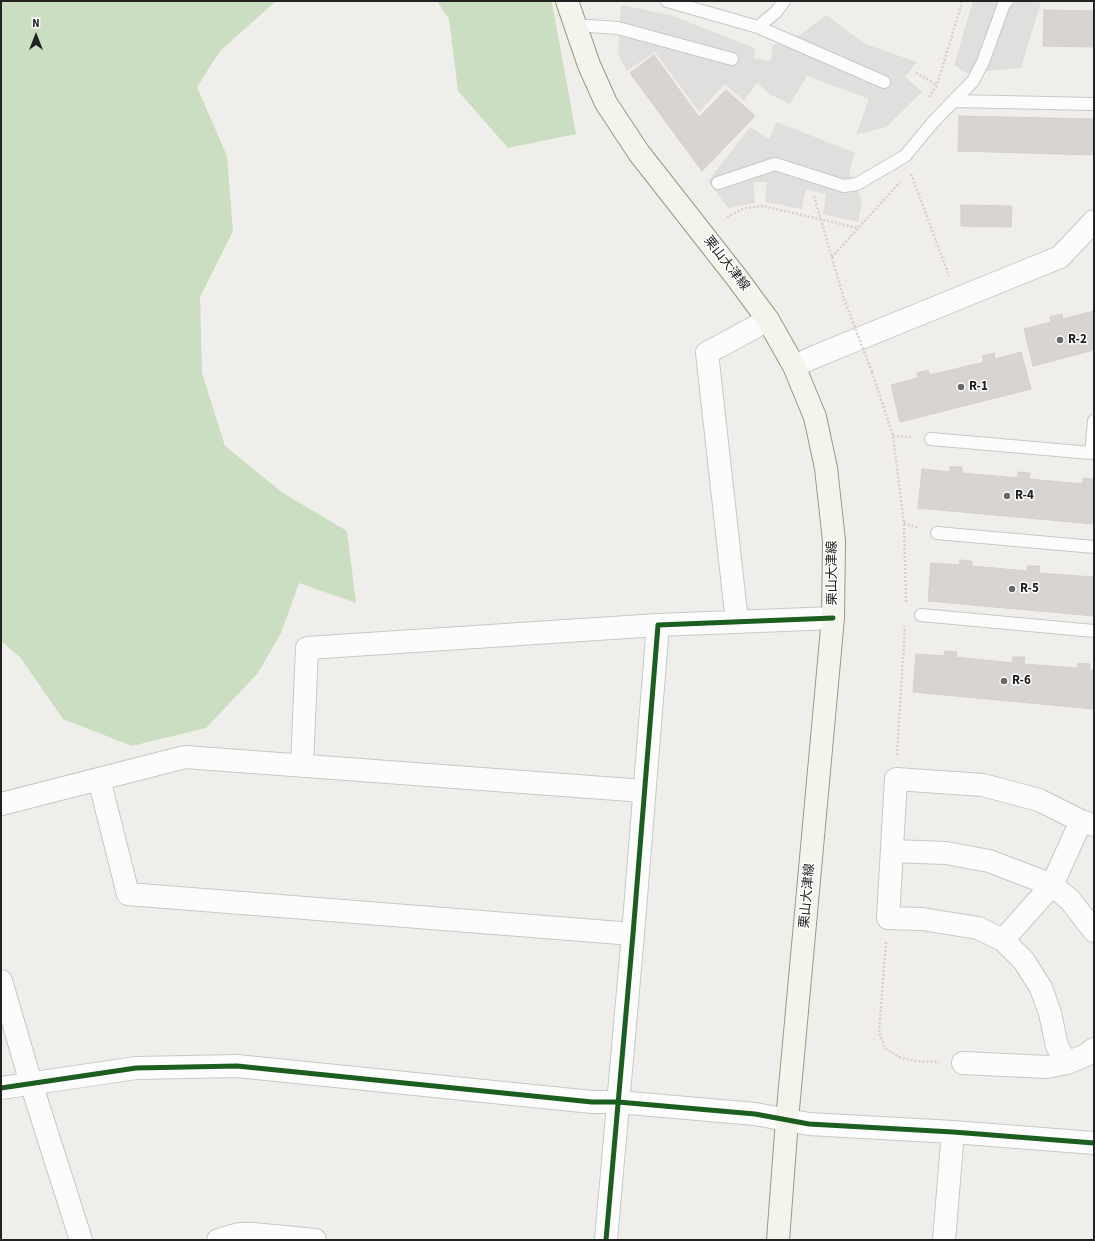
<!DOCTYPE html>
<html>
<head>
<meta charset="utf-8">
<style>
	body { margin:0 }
	#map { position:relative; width:1095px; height:1241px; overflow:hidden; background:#f0eeeb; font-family:"Source Sans 3",sans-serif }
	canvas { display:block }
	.frame { position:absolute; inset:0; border:2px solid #222; pointer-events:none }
	.north { position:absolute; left:16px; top:16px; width:40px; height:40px; -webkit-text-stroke:3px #fff; paint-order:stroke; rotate:0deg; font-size:11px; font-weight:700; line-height:16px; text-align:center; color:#222 }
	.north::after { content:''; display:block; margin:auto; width:14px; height:18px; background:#222; clip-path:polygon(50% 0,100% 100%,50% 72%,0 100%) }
</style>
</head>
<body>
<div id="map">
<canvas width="1095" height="1241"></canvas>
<div class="frame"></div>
<div class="north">N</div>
</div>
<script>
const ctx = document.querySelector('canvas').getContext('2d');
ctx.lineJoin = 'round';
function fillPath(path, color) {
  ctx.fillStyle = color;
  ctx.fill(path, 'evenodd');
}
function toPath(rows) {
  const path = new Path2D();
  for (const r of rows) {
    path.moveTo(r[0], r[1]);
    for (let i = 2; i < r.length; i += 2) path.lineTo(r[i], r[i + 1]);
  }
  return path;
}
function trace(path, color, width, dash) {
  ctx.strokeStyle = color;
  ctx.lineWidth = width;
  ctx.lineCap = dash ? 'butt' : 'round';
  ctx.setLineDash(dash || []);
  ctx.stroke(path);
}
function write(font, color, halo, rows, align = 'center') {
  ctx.font = font + ' "Source Sans 3","Noto Sans JP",sans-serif';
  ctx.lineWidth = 3;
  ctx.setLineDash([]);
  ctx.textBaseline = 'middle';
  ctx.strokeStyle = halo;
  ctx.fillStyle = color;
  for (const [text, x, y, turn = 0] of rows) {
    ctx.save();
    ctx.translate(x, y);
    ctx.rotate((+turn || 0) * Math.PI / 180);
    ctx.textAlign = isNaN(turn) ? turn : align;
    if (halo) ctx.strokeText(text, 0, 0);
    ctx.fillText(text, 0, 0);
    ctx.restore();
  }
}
fillPath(toPath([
	[1,1,276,1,220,51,197,87,227,156,233,231,200,297,202,373,225,446,283,493,347,531,356,603,299,583,281,633,258,673,206,728,132,746,63,719,20,657,1,641],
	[437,1,551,1,553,8,576,134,508,148,458,91,449,19]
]), '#cbdec1');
fillPath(toPath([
	[973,1,1041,2,1021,68,966,73,954,65],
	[621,5,670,15,755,48,754,58,771,61,773,45,801,34,826,15,865,44,917,62,905,77,922,92,886,127,856,135,869,99,807,76,790,104,771,95,757,83,744,101,725,84,699,112,655,52,627,71,618,54],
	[777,122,855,153,849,172,862,201,858,222,823,214,826,194,806,189,802,209,765,202,767,182,753,182,755,203,728,208,708,181,750,127,769,139]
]), '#e0dfde');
const building = toPath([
	[1044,10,1094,11,1094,47,1043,46,1044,10],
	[654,55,699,117,726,90,755,116,702,171,630,73,654,55],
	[959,116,1094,119,1094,155,958,151,959,116],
	[961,205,1012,206,1011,227,961,226,961,205],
	[1094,311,1094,350,1033,366,1024,329,1051,322,1050,317,1062,314,1063,319,1094,311],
	[1021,352,1031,389,900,422,891,385,918,378,917,373,928,370,930,375,984,362,982,356,994,353,995,359,1021,352],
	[950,467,962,467,962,473,1018,478,1018,472,1030,473,1029,479,1083,484,1083,478,1094,479,1094,524,918,508,922,469,950,472,950,467],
	[960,560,972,561,972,566,1027,571,1028,566,1040,566,1039,573,1093,577,1094,572,1094,616,928,601,931,563,960,565,960,560],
	[945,651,957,652,956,657,1012,663,1013,657,1025,657,1024,664,1077,668,1078,663,1090,664,1089,670,1094,670,1094,709,913,692,916,654,944,656,945,651]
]);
fillPath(building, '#d7d4d2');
trace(building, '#d3d0cc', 1);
const service = toPath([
	[667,1,758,27,884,82],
	[575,25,618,28,732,59],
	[758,27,776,12,784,1],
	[954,101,1094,104],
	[718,183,775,164,844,186,857,184,905,156,934,121,973,81,983,62,1004,4,1007,1],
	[931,439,1091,453,1094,421],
	[937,533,1094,547],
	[921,615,1094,631]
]);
const minor = toPath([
	[794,366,819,355,1060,257,1094,221],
	[737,622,707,353,768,320],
	[302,766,307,648,658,625],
	[99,779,128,894,633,934],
	[1,804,185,757,644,791],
	[892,851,946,853,989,861,1052,885,1070,900,1094,931],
	[1003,940,1052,885,1081,821],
	[1,981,31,1083,81,1240],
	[963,1063,1047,1067,1067,1063,1086,1055,1094,1049],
	[1067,1063,1057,1046,1050,1013,1041,988,1024,961,1003,940,978,928,922,919,888,918,896,779,983,785,1039,800,1081,821,1094,825],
	[787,1120,809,1124,953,1132,1094,1143],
	[218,1240,239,1234,253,1234,315,1240],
	[606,1240,633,934,658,625,833,618],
	[944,1240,953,1132]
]);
const tertiary = toPath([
	[1,1088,136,1068,237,1066,592,1102,618,1102,755,1114,787,1120]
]);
const secondary = toPath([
	[567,1,589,65,606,103,639,153,737,278,768,320,794,366,815,417,826,468,834,541,833,618,787,1120,778,1240]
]);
trace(service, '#c9c8c7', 14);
trace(minor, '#c9c8c7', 24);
trace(tertiary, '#c9c8c7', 24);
trace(secondary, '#999a82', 24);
trace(toPath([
	[916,73,937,85],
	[929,97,937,85,961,6,961,1],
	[911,174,949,276],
	[814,196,844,299],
	[727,217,745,208,763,206,858,228],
	[832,257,900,182],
	[872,372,893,436,904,523,906,603],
	[893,436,913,437],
	[904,523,919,528],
	[897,755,905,626],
	[886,942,879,1032,885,1048,899,1057,915,1061,939,1062]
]), '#dccecd', 2.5, [2, 2]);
trace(service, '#fdfcfc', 12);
trace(minor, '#fdfcfc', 22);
trace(tertiary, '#fdfcfc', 22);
trace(secondary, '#f4f4ed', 22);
trace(toPath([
	[844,299,872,372]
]), '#dccecd', 2.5, [2, 2]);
trace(toPath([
	[1,1088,136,1068,237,1066,592,1102,618,1102,755,1114,809,1124,953,1132,1094,1143],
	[606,1240,633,934,658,625,833,618]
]), '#1b5e20', 5);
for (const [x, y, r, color] of [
	[1060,340,4,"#6a6968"],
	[961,387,4,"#6a6968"],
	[1007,496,4,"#6a6968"],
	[1012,589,4,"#6a6968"],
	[1004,681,4,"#6a6968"]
]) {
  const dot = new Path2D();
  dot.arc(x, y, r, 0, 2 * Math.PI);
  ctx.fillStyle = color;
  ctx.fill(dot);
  trace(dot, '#fff', 1.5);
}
write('13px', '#222', '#fff', [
	["栗山大津線",726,264,52],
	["栗山大津線",833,573,-90],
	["栗山大津線",808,896,-85]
]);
write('bold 13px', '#222', '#fff', [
	["R-2",1068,340],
	["R-1",969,387],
	["R-4",1015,496],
	["R-5",1020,589],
	["R-6",1012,681]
], 'left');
</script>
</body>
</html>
